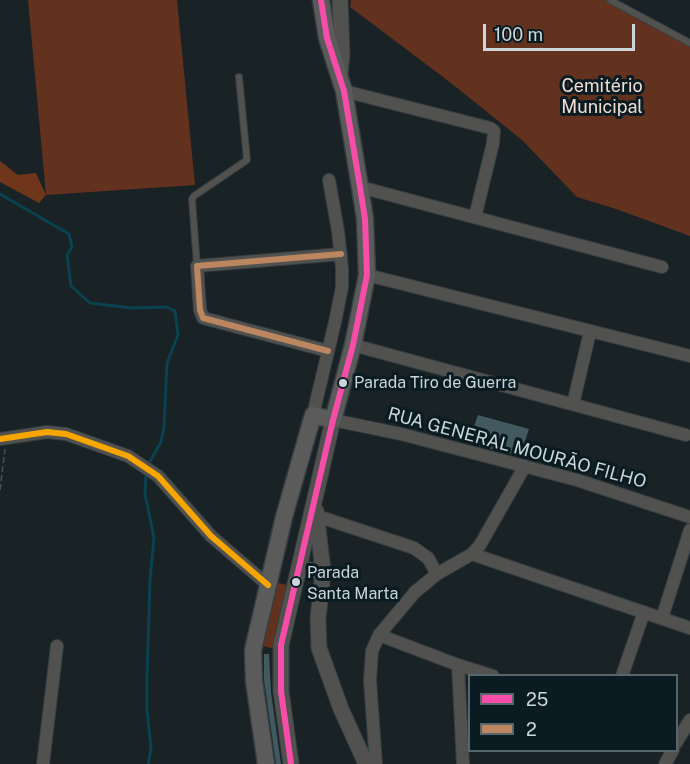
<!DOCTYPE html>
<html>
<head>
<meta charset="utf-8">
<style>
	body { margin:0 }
	#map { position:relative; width:690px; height:764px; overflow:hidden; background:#192225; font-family:"Public Sans",sans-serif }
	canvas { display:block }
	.legend { position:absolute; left:468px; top:674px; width:210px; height:78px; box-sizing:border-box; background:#0a1c21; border:2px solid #57666b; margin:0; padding:8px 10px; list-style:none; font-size:18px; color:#cbd6da }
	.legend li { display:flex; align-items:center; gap:12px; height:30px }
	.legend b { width:30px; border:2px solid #57666b }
	.scale { position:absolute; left:483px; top:24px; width:152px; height:27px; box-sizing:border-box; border:3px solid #cbd6da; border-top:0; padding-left:8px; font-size:18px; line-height:21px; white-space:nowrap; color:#cbd6da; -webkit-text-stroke:4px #0a1c21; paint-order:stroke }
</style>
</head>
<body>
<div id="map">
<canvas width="690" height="764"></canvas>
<ul class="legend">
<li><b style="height:8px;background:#f54da8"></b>25</li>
<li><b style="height:8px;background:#bb8660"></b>2</li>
</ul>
<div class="scale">100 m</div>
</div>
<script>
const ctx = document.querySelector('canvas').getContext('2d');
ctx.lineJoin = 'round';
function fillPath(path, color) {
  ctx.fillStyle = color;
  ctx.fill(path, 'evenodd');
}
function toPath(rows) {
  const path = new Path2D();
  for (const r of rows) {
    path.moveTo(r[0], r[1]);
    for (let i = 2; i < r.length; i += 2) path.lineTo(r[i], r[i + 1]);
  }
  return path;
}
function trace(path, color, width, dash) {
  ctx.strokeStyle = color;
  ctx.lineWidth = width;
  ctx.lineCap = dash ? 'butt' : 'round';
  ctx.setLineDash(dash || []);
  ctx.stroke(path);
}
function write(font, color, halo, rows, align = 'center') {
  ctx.font = font + ' "Public Sans",sans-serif';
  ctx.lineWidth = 6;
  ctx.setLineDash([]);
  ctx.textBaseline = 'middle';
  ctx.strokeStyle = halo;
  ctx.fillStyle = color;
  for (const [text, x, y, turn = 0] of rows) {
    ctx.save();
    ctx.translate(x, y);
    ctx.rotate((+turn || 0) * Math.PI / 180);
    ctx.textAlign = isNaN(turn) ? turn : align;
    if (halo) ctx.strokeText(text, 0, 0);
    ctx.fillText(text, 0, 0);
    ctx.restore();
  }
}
fillPath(toPath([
	[28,0,177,0,195,185,46,195],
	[351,0,607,0,690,44,690,236,616,209,577,197,522,140,451,83,350,7],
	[275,582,291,586,279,650,263,646,267,610]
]), '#62321e');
fillPath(toPath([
	[0,161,18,175,36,173,46,195,39,203,0,182]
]), '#6f361c');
trace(toPath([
	[0,194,69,234,72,247,67,255,71,286,90,303,132,308,167,307,175,311,178,335,167,363,164,428,161,442,148,465],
	[146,471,145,494,154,538,150,579,147,677,147,710,151,749,148,764]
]), '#0a424f', 3);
fillPath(toPath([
	[478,415,529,429,520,456,468,443],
	[264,654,269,654,271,692,281,764,276,764,264,680]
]), '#41595f');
const service = toPath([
	[610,0,690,43],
	[197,266,192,199,194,196,247,160,239,77]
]);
const minor = toPath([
	[344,91,490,128,494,131,493,143,475,217],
	[360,187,662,267],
	[367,275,690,356],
	[353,345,686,435],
	[328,351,203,318,200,310,197,266,341,254],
	[573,404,590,332],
	[313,415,335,322,342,287,342,268,338,231,329,180],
	[333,420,401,434,577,480,690,517],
	[0,439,47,432,66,434,128,456,158,476,211,536,268,585],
	[317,516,414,548,428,558,437,574],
	[472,554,690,628],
	[662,618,690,530],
	[379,635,458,665,493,676],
	[458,665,463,764],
	[622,676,644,612],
	[676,743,690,720],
	[43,764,57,646],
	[376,764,370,681,372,651,379,635,415,592,437,574,472,554,480,545,525,466],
	[665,764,673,750]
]);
const tertiary = toPath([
	[340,74,342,54,340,0],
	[316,511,323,571],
	[299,569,323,571,318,619,319,648,341,709,366,764],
	[291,764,281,691,281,645,333,420]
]);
const secondary = toPath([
	[266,764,254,681,253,650,284,517,313,415,333,420,353,345,367,275,365,219,360,187,344,91,327,38,321,0]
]);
trace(service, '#363e41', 8);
trace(minor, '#363e41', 14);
trace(tertiary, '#363e41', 17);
trace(secondary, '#363e41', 19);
trace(toPath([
	[0,490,5,449]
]), '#4f5050', 1.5, [6, 3]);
trace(service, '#515150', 6);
trace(minor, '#515150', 12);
trace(tertiary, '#515150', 15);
trace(secondary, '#5c5b5b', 16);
trace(toPath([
	[291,764,281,691,281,645,333,420,353,345,367,275,365,219,360,187,344,91,327,38,321,0]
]), '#f54da8', 6);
trace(toPath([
	[328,351,203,318,200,310,197,266,341,254]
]), '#bb8660', 6);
trace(toPath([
	[0,439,47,432,66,434,128,456,158,476,211,536,268,585]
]), '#f7a600', 6);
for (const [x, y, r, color] of [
	[343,383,5,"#cbd6da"],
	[296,582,5,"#cbd6da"]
]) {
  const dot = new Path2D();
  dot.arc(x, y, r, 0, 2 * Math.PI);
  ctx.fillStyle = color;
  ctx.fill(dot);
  trace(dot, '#0a1c21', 2);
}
write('16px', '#cbd6da', '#0a1c21', [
	["Parada Tiro de Guerra",354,383],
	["Parada",307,573],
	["Santa Marta",307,594]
], 'left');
write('18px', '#f1dcd4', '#0a1c21', [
	["Cemitério",602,86],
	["Municipal",602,107]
]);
write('18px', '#cbd6da', '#0a1c21', [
	["RUA GENERAL MOURÃO FILHO",517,448,15]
]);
</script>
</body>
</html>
